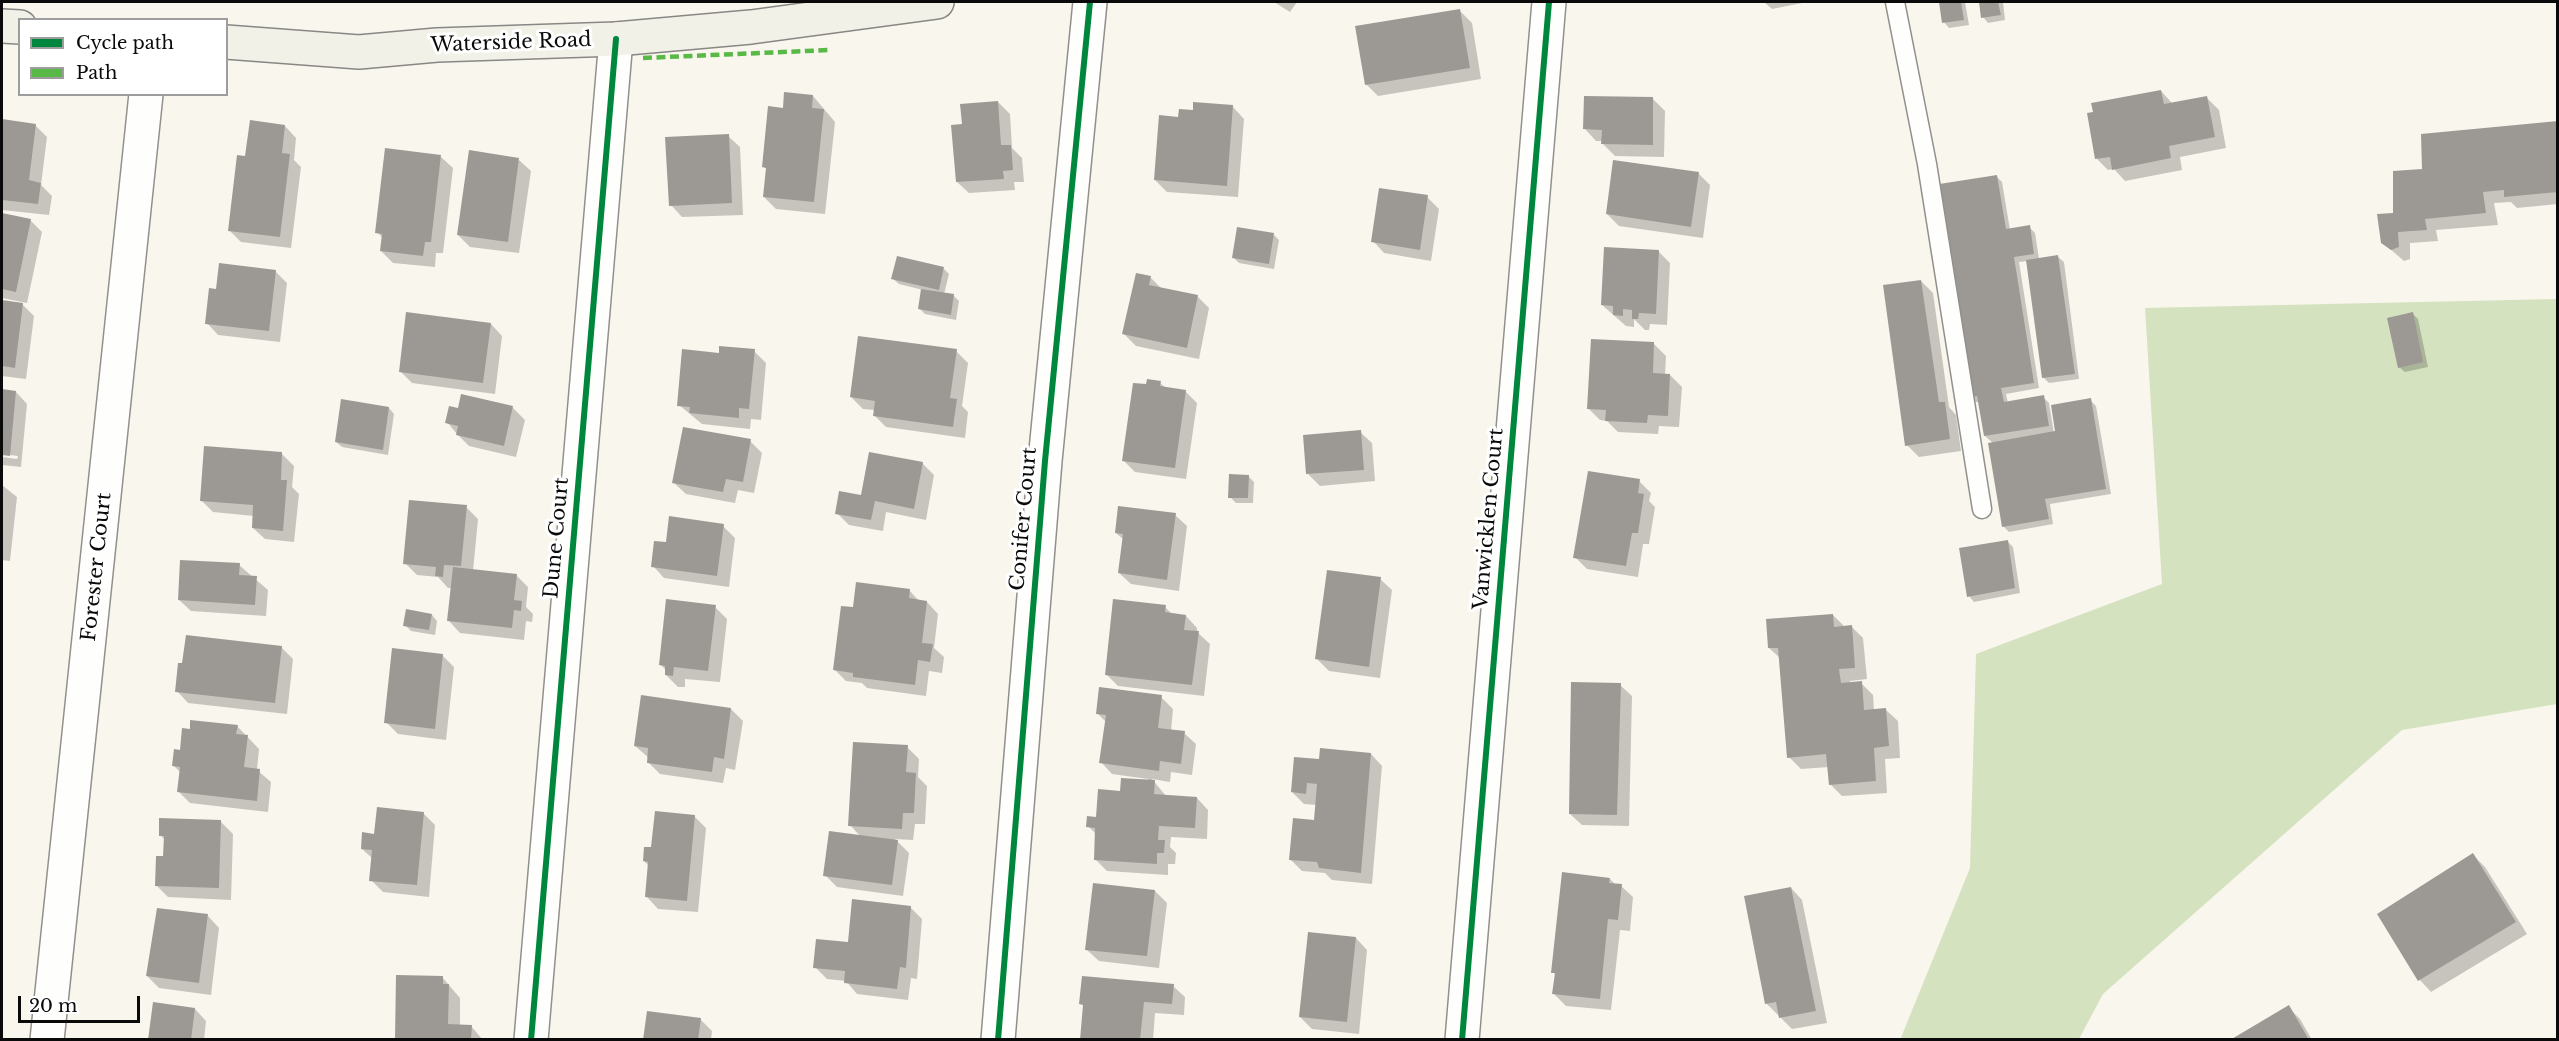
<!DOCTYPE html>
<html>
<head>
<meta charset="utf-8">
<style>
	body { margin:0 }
	#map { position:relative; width:2559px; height:1041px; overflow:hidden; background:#f9f6ee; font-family:"Libre Baskerville",serif }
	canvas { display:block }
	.frame { position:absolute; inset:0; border:3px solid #0a0a0a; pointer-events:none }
	.legend { position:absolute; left:18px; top:18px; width:210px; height:78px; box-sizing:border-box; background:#fff; border:2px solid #9d9d9d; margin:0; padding:8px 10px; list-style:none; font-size:18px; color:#0a0a0a }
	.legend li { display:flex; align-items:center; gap:12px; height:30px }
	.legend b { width:30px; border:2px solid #9d9d9d }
	.scale { position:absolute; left:18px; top:996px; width:122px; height:27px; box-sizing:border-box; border:3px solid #0a0a0a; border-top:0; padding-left:8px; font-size:18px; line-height:21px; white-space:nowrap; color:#0a0a0a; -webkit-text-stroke:4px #fff; paint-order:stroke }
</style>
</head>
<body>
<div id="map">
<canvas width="2559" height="1041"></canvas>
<div class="frame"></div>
<ul class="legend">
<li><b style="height:8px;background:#00873e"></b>Cycle path</li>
<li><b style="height:8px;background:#58b947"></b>Path</li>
</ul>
<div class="scale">20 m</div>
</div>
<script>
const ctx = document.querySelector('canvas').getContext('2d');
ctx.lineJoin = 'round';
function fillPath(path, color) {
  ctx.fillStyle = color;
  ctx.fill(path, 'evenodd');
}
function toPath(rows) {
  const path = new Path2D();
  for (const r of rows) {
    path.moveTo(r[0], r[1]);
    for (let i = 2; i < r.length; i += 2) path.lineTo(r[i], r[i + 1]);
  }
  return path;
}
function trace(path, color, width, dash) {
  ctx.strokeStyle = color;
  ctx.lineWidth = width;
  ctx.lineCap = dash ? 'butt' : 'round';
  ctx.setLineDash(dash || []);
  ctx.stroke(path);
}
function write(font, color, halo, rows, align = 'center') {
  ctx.font = font + ' "Libre Baskerville",serif';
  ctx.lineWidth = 6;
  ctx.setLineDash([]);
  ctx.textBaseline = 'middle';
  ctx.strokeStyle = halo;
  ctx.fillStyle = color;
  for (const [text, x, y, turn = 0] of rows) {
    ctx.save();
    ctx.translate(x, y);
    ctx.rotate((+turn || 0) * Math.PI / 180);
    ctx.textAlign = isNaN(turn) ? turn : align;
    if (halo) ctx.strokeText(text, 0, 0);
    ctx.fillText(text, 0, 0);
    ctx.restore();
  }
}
fillPath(toPath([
	[2557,299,2557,704,2402,730,2103,994,2079,1039,1900,1040,1970,868,1976,654,2162,584,2145,308]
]), '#d5e2bf');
fillPath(toPath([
	[1274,2,1297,2,1290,12],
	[1764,2,1807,2,1772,9],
	[1940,2,1965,2,1969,25,1949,28,1944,22],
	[1980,2,2003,2,2005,20,1988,23,1983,17],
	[1460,11,1472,23,1481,79,1378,96,1366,84],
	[2161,91,2172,103,2207,98,2219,110,2226,148,2180,157,2182,170,2125,181,2114,169,2108,170,2097,159],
	[813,96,835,122,825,214,776,209,764,197,767,169,764,166,784,110],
	[1653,99,1665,111,1664,157,1615,156,1603,144,1603,141,1596,141,1585,129],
	[998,102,1010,114,1012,148,1022,158,1024,182,1014,182,1015,190,969,193,957,182,963,126],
	[1233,107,1244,119,1238,197,1167,192,1155,180,1180,118,1194,112],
	[2,120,35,125,47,137,41,185,52,196,49,215,2,210],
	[2558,122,2558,204,2517,208,2511,202,2494,203,2498,225,2436,230,2438,241,2410,243,2410,259,2404,261,2382,242,2394,215],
	[285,126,296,138,294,160,301,167,291,248,241,242,230,231,247,158],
	[728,136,740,147,743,215,682,217,671,205],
	[441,157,453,168,443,253,436,253,435,267,393,263,381,251,383,238,377,232],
	[519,160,531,171,519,253,470,247,458,235],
	[1698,173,1710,185,1703,238,1619,226,1607,214],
	[1996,176,2002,182,2010,230,2029,227,2035,233,2039,259,2058,257,2064,262,2079,379,2049,383,2043,377,2028,261,2019,262,2039,388,2006,394,2008,403,2043,397,2049,403,2054,433,2090,400,2096,406,2111,494,2050,504,2053,524,2009,532,2003,526,1993,443,1985,436,1980,402,1975,402,1970,397],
	[1427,197,1439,209,1431,261,1384,253,1373,241],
	[2,214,31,221,42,232,27,303,2,298],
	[1274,235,1279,240,1274,269,1239,263,1233,257],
	[1658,251,1670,263,1667,325,1650,324,1649,330,1645,330,1634,319,1634,327,1626,326,1602,305],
	[944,269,949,274,944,294,953,295,959,301,956,320,925,314,920,309,923,290,899,284,893,279],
	[276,272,287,283,280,342,218,335,207,323,218,291],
	[1150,277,1162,289,1197,296,1209,308,1199,359,1136,346,1124,334],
	[1921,281,1933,293,1949,407,1956,415,1961,451,1919,457,1907,445],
	[2,302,21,303,34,316,26,379,2,376],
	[2413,314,2418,319,2428,367,2405,372,2399,367],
	[491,324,502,336,495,394,412,383,400,371],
	[1654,344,1666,356,1665,375,1670,375,1682,387,1679,427,1659,426,1658,434,1618,432,1607,421,1600,420,1589,409],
	[754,351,766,363,761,420,751,419,750,429,702,424,679,405,720,354],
	[956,351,968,363,962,406,968,412,965,438,886,427,874,415,875,410,863,409,851,397],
	[1160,383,1166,388,1185,391,1197,403,1186,479,1135,472,1123,460,1147,386],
	[2,391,16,392,27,404,21,467,2,465,2,457,17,459,18,456,2,454],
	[462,396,513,408,525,420,516,457,469,446,457,434,447,422,459,409],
	[389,408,394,414,388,455,342,447,336,442],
	[1360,432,1372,443,1375,481,1320,486,1308,474],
	[750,441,762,453,754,493,738,490,735,503,686,494,674,483],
	[282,454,294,466,292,487,299,494,294,542,265,539,253,528,254,516,213,512,201,500],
	[922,463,934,475,926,520,886,512,883,531,849,525,837,513],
	[1248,476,1254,482,1253,503,1236,503,1230,497],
	[1639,481,1651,493,1649,501,1655,507,1649,544,1643,544,1638,577,1587,569,1575,557],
	[2,485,17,497,10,561,2,560],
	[466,507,478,519,473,571,516,575,528,587,526,607,533,614,532,622,526,621,524,640,460,633,449,621,452,588,448,588,438,577,417,575,405,563],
	[1175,515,1187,526,1179,591,1131,584,1119,573,1124,540,1116,533],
	[723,526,735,538,729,587,664,578,653,566,667,544],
	[2007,541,2013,547,2020,593,1974,602,1969,596],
	[239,565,268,590,266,616,191,611,179,600],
	[1380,579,1392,590,1380,678,1329,671,1317,659],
	[909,590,919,601,927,602,938,614,934,648,944,657,942,673,929,671,926,696,867,688,862,683,846,681,834,669,854,609],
	[715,607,727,619,720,682,685,679,685,687,678,687,666,675,666,670,660,664],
	[1165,607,1173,615,1186,616,1197,628,1197,632,1210,644,1204,696,1118,686,1106,674],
	[432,615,437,621,435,635,411,631,405,625],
	[1833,615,1845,627,1852,627,1863,638,1867,679,1850,681,1851,684,1861,683,1873,695,1874,711,1886,710,1898,721,1900,758,1885,759,1887,793,1842,796,1830,784,1829,767,1801,769,1789,757,1781,659,1769,648],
	[281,647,293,659,287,714,188,703,177,691],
	[442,655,454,667,446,740,398,734,386,722],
	[1620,685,1632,696,1629,826,1582,825,1570,814],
	[1161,697,1173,709,1171,731,1184,733,1196,744,1192,775,1171,772,1170,782,1152,779,1166,796,1197,798,1208,810,1207,839,1171,837,1170,847,1176,853,1175,864,1168,864,1168,875,1107,871,1095,859,1097,835,1088,826,1121,792,1148,781,1148,779,1112,774,1101,762,1106,722,1097,713],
	[731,709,743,721,735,770,726,768,723,783,660,774,648,762,649,758,635,746],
	[237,726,259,749,257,770,271,782,268,812,190,803,179,792,181,773,174,766,181,751],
	[907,747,919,759,918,777,927,786,925,824,915,824,913,840,895,839,909,853,903,896,837,887,825,875,861,837,850,825],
	[1371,754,1382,766,1372,884,1332,880,1325,873,1302,871,1290,859,1316,822,1317,805,1304,804,1292,792,1320,761],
	[423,813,435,825,429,897,383,892,371,880,373,859,362,849],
	[694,816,706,828,698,912,658,909,647,897,649,866,644,861,653,849],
	[221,822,233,834,231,900,168,897,157,886,164,857,165,840,160,835],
	[2473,855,2485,867,2527,934,2431,992,2420,980],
	[1610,879,1616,885,1621,886,1633,897,1630,931,1620,930,1611,1010,1566,1006,1554,994,1556,975,1553,972],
	[1791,888,1802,900,1827,1023,1792,1029,1766,1003],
	[1155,891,1167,903,1159,968,1099,961,1087,950],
	[910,907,922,919,917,979,911,978,908,1000,857,994,846,981,827,979,815,967],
	[208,916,219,928,211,995,159,988,147,976],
	[1356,938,1367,950,1359,1034,1312,1029,1300,1017],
	[442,977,460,998,460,1026,471,1026,483,1040,397,1040],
	[1173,986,1185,997,1184,1015,1155,1013,1153,1040,1082,1040,1085,1007,1081,1003],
	[2288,1007,2300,1019,2312,1040,2233,1040],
	[195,1009,206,1021,204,1040,150,1040],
	[700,1019,712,1031,711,1040,645,1040]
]), '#0003');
fillPath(toPath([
	[1939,2,1961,2,1964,20,1942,23],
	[1979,2,1998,2,2001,15,1981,18],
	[1460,9,1470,68,1365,85,1355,26],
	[2161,90,2164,104,2207,96,2215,137,2169,146,2171,158,2112,170,2110,157,2095,159,2087,113,2093,112,2091,103],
	[784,92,813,95,812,108,824,109,814,202,763,197,766,168,762,167,768,106,783,108],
	[1584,96,1653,97,1653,145,1601,144,1602,130,1583,129],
	[998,101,1001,145,1011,145,1013,170,1003,171,1004,179,956,182,951,125,962,124,960,104],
	[1193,102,1233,105,1227,186,1154,180,1159,115,1178,117,1179,109,1193,110],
	[2,119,36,124,29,180,41,183,38,204,2,200],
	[250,120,285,125,282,153,290,154,280,237,228,231,237,155,245,156],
	[2558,121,2558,192,2504,197,2504,190,2483,192,2486,213,2425,219,2427,230,2398,232,2399,247,2391,250,2381,243,2377,214,2393,213,2393,171,2422,169,2421,134],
	[729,134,732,203,669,206,665,137],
	[385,148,441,155,431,242,425,242,423,256,380,251,382,234,375,233],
	[469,150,519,158,508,242,457,235],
	[1613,160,1699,172,1691,227,1606,214],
	[1997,175,2006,229,2030,225,2034,254,2014,257,2034,383,2001,388,2004,402,2044,395,2049,426,1984,436,1977,396,1968,398,1933,185],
	[1379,188,1428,195,1420,250,1371,242],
	[2,213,31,219,16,292,2,289],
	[1237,227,1274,233,1269,264,1232,258],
	[1604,247,1659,250,1656,314,1639,313,1638,319,1632,319,1632,310,1623,309,1623,316,1613,315,1613,306,1601,305],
	[2058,255,2075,374,2042,378,2026,260],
	[897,256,944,267,939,290,891,279],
	[219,263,276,270,269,331,205,324,209,288,216,289],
	[1136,273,1151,276,1149,285,1198,295,1187,348,1122,334],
	[1921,280,1939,402,1945,402,1950,439,1905,446,1883,285],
	[921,289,954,294,951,315,918,309],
	[2,300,23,303,15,368,2,366],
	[406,312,491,323,483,383,399,372],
	[2413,312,2423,362,2398,368,2387,318],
	[858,336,957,349,950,398,957,399,953,427,873,416,875,401,850,397],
	[1591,339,1654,342,1653,373,1670,374,1668,416,1648,415,1647,423,1605,421,1606,410,1587,409],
	[719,346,755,349,749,409,739,408,739,418,689,413,690,407,677,406,682,349,719,353],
	[1147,379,1161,381,1160,386,1186,390,1175,468,1122,461,1133,383,1146,384],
	[2,389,16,391,10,456,2,455],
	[461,394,513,406,504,446,456,435,458,426,445,423,449,406,458,408],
	[2091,398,2106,489,2045,499,2049,519,2002,527,1988,443,2055,431,2051,405],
	[341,399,389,407,383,450,335,442],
	[683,427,751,439,743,482,726,479,723,492,672,483],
	[1361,430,1364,470,1306,474,1303,435],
	[204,446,282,452,281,480,287,480,283,531,252,528,253,505,200,501],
	[869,452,923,462,914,509,875,501,871,520,835,514,839,491,861,495],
	[1588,471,1640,479,1638,493,1644,494,1638,533,1632,533,1626,566,1573,558],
	[1229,474,1249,475,1248,498,1228,498],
	[409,500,467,505,461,566,444,565,443,577,435,576,436,567,403,564],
	[1118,506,1176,513,1167,580,1118,573,1123,534,1115,533],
	[669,516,724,524,717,576,651,567,654,541,666,542],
	[2008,540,2015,588,1967,597,1959,548],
	[180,560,240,563,239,575,257,576,255,605,178,600],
	[453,567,517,574,514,600,522,601,521,611,514,610,512,628,447,621],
	[1327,570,1381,577,1369,667,1315,659],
	[856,582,910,589,909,598,927,601,922,643,933,644,930,662,918,660,915,685,853,677,853,673,833,670,841,606,853,607],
	[666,599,716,605,708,671,674,667,673,676,665,675,665,666,659,665],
	[1113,599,1166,605,1165,612,1186,615,1184,630,1199,631,1192,685,1105,675],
	[406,609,432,614,429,630,403,626],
	[1833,614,1834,627,1852,625,1855,668,1839,669,1841,683,1862,681,1864,710,1886,708,1889,746,1874,748,1876,781,1829,785,1826,754,1787,758,1778,648,1768,648,1766,619],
	[186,635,282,646,275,703,175,692,178,663,182,663],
	[392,648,443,654,435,729,384,723],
	[1571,682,1621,683,1617,815,1569,814],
	[1099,687,1162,695,1158,728,1185,731,1181,764,1160,761,1159,771,1099,763,1106,715,1096,714],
	[641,695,731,708,724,759,714,757,712,772,647,763,648,748,634,746],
	[190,720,238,725,236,734,248,735,244,767,260,769,257,801,177,792,180,767,172,766,174,749,180,750,182,728,190,729],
	[853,742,908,745,906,772,916,773,914,813,903,813,902,829,848,826],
	[1320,748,1371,753,1361,873,1319,868,1317,862,1289,860,1293,818,1314,820,1317,784,1307,783,1306,794,1291,792,1294,757,1319,759],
	[1121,778,1155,780,1154,794,1197,797,1195,828,1159,826,1158,840,1165,840,1164,853,1157,853,1157,864,1094,860,1095,828,1086,827,1087,816,1096,817,1098,789,1120,791],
	[377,807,424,812,417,885,369,881,372,850,361,849,362,832,374,834],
	[655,811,695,815,687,901,645,897,648,862,643,861,644,847,651,847],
	[159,818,221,820,219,888,155,886,156,856,163,856,164,836,159,836],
	[829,831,898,840,892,885,823,876],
	[2473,853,2516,922,2418,981,2377,914],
	[1562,872,1610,878,1609,883,1622,884,1618,920,1608,919,1600,999,1552,994,1555,973,1551,973],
	[1093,883,1155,890,1147,956,1085,950],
	[1791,887,1816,1011,1779,1018,1776,1002,1765,1004,1744,896],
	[852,899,911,906,906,968,900,967,897,989,844,983,845,971,813,968,816,939,848,942],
	[157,908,208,914,199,983,146,976],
	[1308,932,1356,937,1347,1022,1299,1017],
	[396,975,443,976,443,984,449,984,448,1024,472,1025,471,1040,395,1040],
	[1082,976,1174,984,1172,1004,1144,1002,1140,1040,1080,1040,1083,1005,1079,1004],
	[153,1002,195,1008,191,1040,148,1040],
	[2289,1005,2309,1040,2230,1040],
	[647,1011,701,1018,698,1040,643,1040]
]), '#9c9894');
const service = toPath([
	[1895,2,1927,164,1982,509]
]);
const minor = toPath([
	[47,1040,146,94],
	[531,1040,616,39],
	[998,1040,1045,461,1090,2],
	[1462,1040,1549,2]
]);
const secondary = toPath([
	[2,26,20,27],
	[226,42,359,52,437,45,616,39,751,27,937,2]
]);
trace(service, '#92908d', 21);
trace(minor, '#92908d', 36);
trace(secondary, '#888783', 36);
trace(service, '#fefefc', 18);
trace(minor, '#fefefc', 33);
trace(secondary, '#f2f1e8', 33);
trace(toPath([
	[643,58,830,50]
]), '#58b947', 4.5, [9, 4.5]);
trace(toPath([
	[531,1040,616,39],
	[998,1040,1045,461,1090,2],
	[1462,1040,1549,2]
]), '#00873e', 6);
write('20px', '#0a0a0a', '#fff', [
	["Waterside Road",511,43,-2],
	["Conifer Court",1024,519,-85],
	["Vanwicklen Court",1489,519,-85],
	["Dune Court",557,538,-85],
	["Forester Court",97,567,-84]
]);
</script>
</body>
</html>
